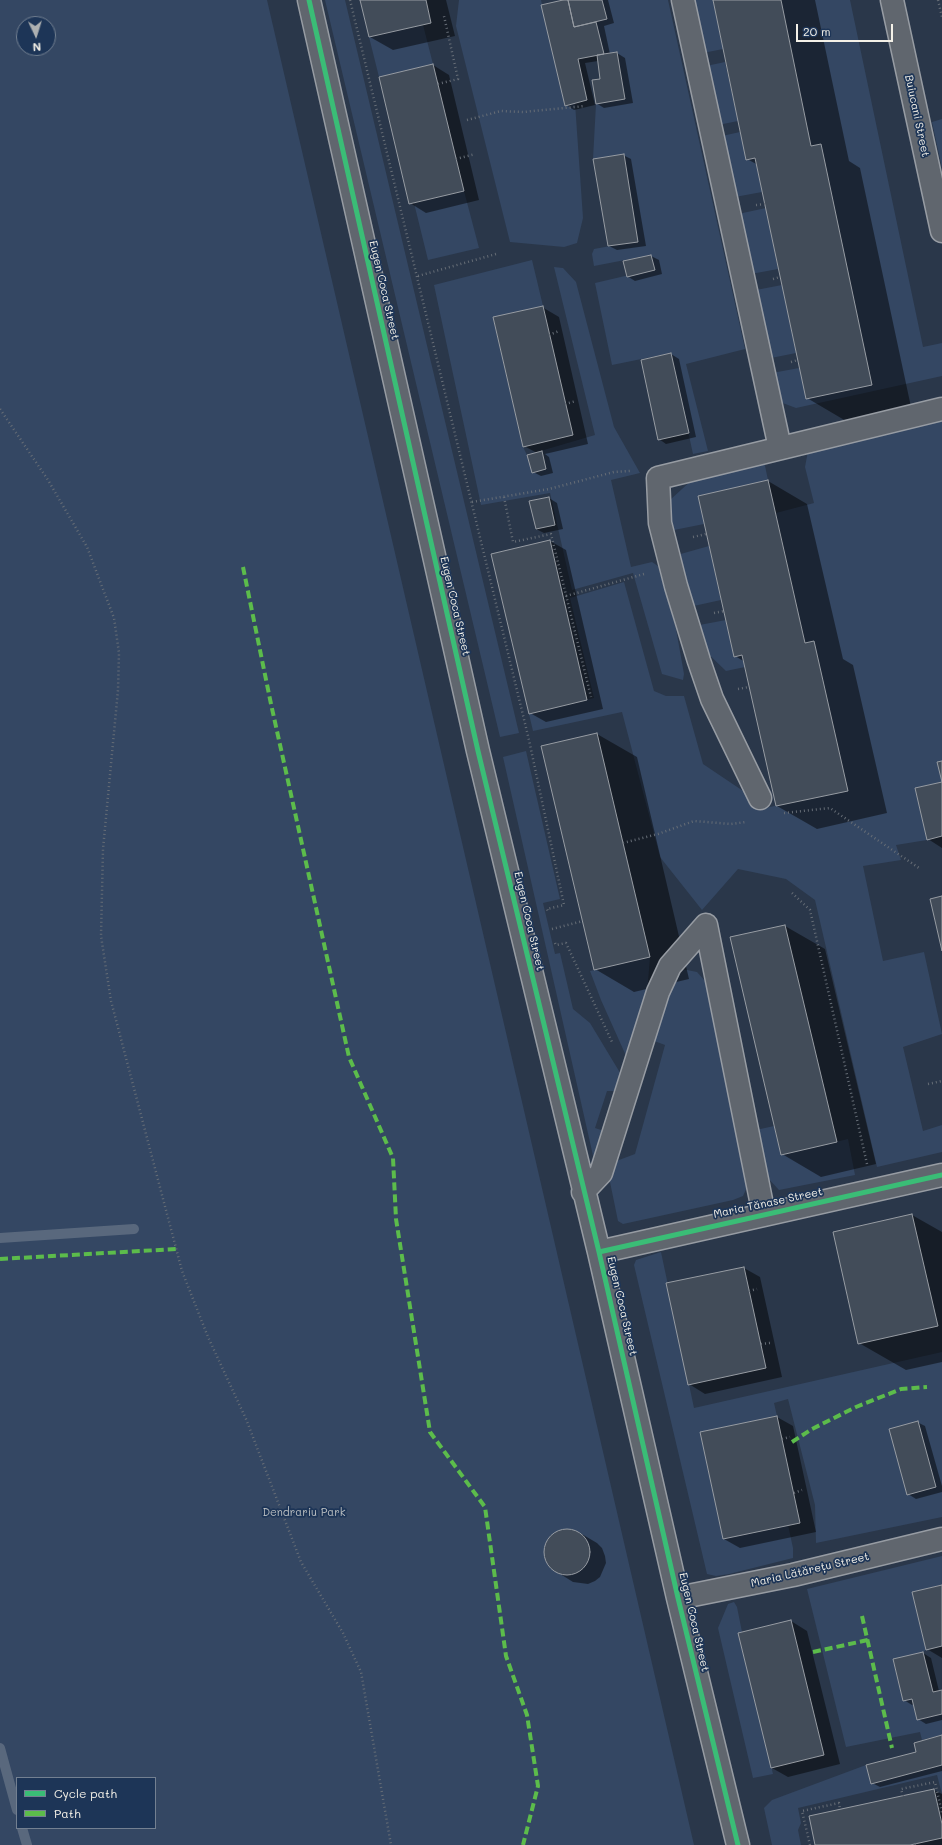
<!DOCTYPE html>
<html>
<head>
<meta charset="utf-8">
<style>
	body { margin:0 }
	#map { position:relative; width:942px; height:1845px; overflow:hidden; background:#2a374a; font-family:Mali,sans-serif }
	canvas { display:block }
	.legend { position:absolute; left:16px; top:1777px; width:140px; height:52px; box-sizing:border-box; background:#1d3557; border:1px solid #738091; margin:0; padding:5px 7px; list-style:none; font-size:12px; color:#f4f1e8 }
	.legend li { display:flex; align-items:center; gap:8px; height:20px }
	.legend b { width:20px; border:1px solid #738091 }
	.north { position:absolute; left:16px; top:16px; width:40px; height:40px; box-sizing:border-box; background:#1d3557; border:1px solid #738091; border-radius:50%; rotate:176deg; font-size:11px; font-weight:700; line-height:16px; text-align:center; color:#f4f1e8 }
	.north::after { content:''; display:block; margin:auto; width:14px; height:18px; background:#adb0b1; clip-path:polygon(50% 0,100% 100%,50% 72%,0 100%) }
	.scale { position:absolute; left:796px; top:24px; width:97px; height:18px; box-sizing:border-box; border:2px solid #f4f1e8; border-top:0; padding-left:5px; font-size:12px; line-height:14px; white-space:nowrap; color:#f4f1e8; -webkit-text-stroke:3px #1d3557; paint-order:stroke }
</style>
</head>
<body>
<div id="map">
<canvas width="942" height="1845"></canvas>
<ul class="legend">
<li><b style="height:5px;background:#3abd76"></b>Cycle path</li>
<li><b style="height:5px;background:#5cbc4b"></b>Path</li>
</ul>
<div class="north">N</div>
<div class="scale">20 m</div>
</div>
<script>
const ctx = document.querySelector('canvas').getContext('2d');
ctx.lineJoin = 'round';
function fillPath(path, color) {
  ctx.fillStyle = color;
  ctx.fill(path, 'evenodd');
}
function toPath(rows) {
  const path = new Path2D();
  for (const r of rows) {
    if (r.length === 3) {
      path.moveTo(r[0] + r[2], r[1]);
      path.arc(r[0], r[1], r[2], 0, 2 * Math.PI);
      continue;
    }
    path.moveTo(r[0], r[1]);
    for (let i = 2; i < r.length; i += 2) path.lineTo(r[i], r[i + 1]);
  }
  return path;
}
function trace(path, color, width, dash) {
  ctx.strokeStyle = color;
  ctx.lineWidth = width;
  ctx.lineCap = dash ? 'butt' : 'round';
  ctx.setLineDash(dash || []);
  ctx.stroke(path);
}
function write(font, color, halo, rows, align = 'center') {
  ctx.font = font + ' Mali,sans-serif';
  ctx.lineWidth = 3.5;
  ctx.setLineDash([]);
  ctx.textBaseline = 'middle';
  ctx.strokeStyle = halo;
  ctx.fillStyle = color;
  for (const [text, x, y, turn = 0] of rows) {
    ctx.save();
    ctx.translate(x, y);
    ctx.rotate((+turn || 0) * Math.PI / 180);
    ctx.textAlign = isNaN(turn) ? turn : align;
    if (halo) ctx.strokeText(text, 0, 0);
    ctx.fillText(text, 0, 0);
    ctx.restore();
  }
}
fillPath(toPath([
	[0,0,267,0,694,1845,0,1845],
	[24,24,48,24,48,48,24,48],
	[17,1778,155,1778,155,1828,17,1828],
	[325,0,345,0,519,733,500,737],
	[459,0,541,0,565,105,575,103,583,218,577,243,564,247,510,242,456,26],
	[602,0,668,0,745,349,686,364,708,451,693,454,671,353,612,365,595,283,655,269,651,255,594,266,592,254,594,249,638,241,624,154,593,159,596,104,625,98,617,52,604,54,596,22,607,19],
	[692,0,713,0,723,49,703,53],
	[781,0,850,0,923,347,942,343,942,376,796,408,780,402,772,373,799,368,811,146],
	[423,25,433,64,379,77,369,37],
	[725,62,738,121,718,125,706,66],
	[942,119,942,168,932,122],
	[740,132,747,160,755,158,762,192,735,197,722,136],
	[464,191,479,248,428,260,414,203],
	[766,208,778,269,751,274,738,214],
	[532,260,543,306,493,318,523,447,527,455,595,435,554,267,563,268,576,282,614,427,640,473,611,480,631,567,652,562,658,566,676,629,684,674,683,680,662,674,633,573,572,590,550,493,481,505,434,285],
	[782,285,796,353,771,358,756,290],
	[942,414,942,761,937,762,942,782,915,788,927,840,896,845,901,860,863,866,883,961,924,952,942,1034,903,1047,923,1131,942,1125,942,1152,877,1167,815,900,786,879,738,869,702,910,660,857,622,712,533,731,529,714,594,698,570,598,624,582,654,691,666,696,684,696,703,764,758,801,760,809,847,791,814,641,805,643,776,513,814,503,805,467,808,451],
	[764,461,768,480,698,496,704,524,674,530,670,515,670,500,694,478],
	[709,546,721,600,689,607,677,555],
	[726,620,734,657,742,655,745,667,726,671,700,646,694,626],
	[526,751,560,899,543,903,555,954,560,953,573,1009,590,1023,622,1076,617,1091,607,1091,595,1128,604,1131,594,1160,503,757],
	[650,957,647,993,627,1058,601,1000,590,971],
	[682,969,697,972,706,982,747,1170,748,1185,743,1196,733,1200,623,1224,618,1221,610,1182,611,1163,635,1154,665,1045,649,1039,669,979],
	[774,1126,781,1155,848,1139,855,1175,779,1190,766,1176,756,1130],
	[661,1252,694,1408,942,1352,942,1517,816,1543,815,1505,788,1399,774,1403,777,1416,700,1432,723,1539,788,1525,793,1548,793,1558,729,1574,716,1576,707,1574,634,1265,636,1260],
	[942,1556,942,1585,912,1592,926,1650,923,1652,893,1660,903,1701,912,1699,917,1720,942,1714,942,1735,922,1740,920,1732,846,1747,807,1589],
	[734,1602,737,1607,742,1632,738,1634,773,1774,753,1778,718,1628,728,1604],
	[866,1765,871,1783,942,1765,942,1794,937,1775,798,1808,801,1823,798,1830,801,1845,772,1845,764,1808,772,1800]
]), '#344763');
fillPath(toPath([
	[361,0,446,0,455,36,393,50,370,37],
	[567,0,608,0,614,23,604,26,610,54,617,53,625,58,633,103,604,108,596,103,602,80,598,61,585,63,595,105,574,110,566,105],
	[714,0,815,0,849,161,860,168,911,407,846,421,807,398,758,165,747,159],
	[433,65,449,75,479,200,426,213,410,203],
	[623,155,631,159,646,246,617,250,609,246],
	[651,256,659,260,662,274,635,281,627,276],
	[542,307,559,317,588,444,545,454,549,457,553,473,541,476,533,472,537,453,524,446],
	[671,354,679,359,696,437,666,444,659,439],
	[768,481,807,504,843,659,853,665,887,813,817,829,777,806,745,662,735,656],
	[549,498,557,503,563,529,544,533,536,529],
	[550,541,566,550,603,709,546,722,530,713],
	[597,734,637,757,689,979,634,992,595,969],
	[942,783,942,848,928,839],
	[785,926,825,949,876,1164,821,1177,782,1154,731,938],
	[912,1215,942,1232,942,1362,906,1370,859,1343,834,1232],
	[744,1268,760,1277,782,1377,705,1394,689,1384,667,1284],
	[777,1417,793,1426,816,1532,740,1548,724,1539,701,1433],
	[917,1422,925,1426,942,1486,942,1492,916,1499,908,1494],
	[566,1529,580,1533,597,1543,602,1548,605,1556,606,1563,600,1577,595,1581,588,1584,573,1582,557,1572,546,1562,545,1547,547,1541,558,1531],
	[942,1586,942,1658,927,1649],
	[791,1621,807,1631,840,1764,788,1777,772,1768],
	[923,1653,931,1658,939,1691,942,1691,942,1720,926,1724,918,1719,914,1704,912,1705,904,1700],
	[942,1736,942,1771,880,1787,872,1783],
	[934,1790,942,1794,942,1845,816,1845,810,1817]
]), '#0007');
trace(toPath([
	[0,1238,134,1229],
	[0,1748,17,1810],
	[22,1828,27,1845]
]), '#59687d', 10);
const building = toPath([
	[360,0,426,0,431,23,369,37,360,0],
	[563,0,568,0,574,27,596,22,604,54,578,59,587,100,565,106,541,5,563,0],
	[568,0,602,0,607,19,574,27,568,0],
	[713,0,781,0,811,146,821,144,872,385,806,399,755,158,746,160,713,0],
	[617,52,625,99,596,104,592,80,600,79,597,55,617,52],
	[433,64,464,191,409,204,379,77,433,64],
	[624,154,638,242,608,246,593,159,624,154],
	[651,255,655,270,627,277,623,261,651,255],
	[543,306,573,435,523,447,493,317,543,306],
	[671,353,689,433,658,440,641,360,671,353],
	[542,451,546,469,532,473,527,455,542,451],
	[768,480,805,643,814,641,848,791,776,806,742,655,734,657,698,496,768,480],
	[549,497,555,525,536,529,529,501,549,497],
	[550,540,587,700,529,714,491,554,550,540],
	[597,733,650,957,594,970,541,746,597,733],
	[942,761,942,836,927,840,915,788,942,782,937,762,942,761],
	[942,896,942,951,930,899,942,896],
	[785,925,837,1142,781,1155,730,937,785,925],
	[912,1214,938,1326,858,1344,833,1232,912,1214],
	[744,1267,766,1368,688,1385,666,1283,744,1267],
	[777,1416,800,1523,723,1539,700,1432,777,1416],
	[918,1421,936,1487,907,1495,889,1429,918,1421],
	[567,1552,23],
	[942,1585,942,1646,926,1650,912,1592,942,1585],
	[791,1620,824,1755,771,1768,738,1633,791,1620],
	[923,1652,933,1692,942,1690,942,1714,917,1720,912,1699,903,1701,893,1659,923,1652],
	[942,1735,942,1765,871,1784,866,1765,916,1752,914,1743,942,1735],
	[934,1789,942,1824,942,1838,910,1845,815,1845,809,1816,934,1789]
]);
fillPath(building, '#424c59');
trace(building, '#979ca3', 1);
const minor = toPath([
	[309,0,478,751,599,1252,678,1598,738,1845],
	[683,0,780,448],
	[892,0,942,231],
	[760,798,712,699,699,661,676,586,660,523,658,478,942,409],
	[583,1192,601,1173,658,992,670,966,706,925,764,1215],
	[599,1252,942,1175],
	[678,1598,793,1575,942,1539]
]);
trace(minor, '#979ca3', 25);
trace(toPath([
	[350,0,529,740,564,905,547,909,548,911],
	[938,0,942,17],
	[438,84,458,79,444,16],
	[467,120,501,111,523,112,585,106],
	[456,159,475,154],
	[756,205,765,204],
	[418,276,496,254],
	[773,279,780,277],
	[549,335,559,331],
	[791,362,798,360],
	[565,404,576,401],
	[0,409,48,480,87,547,114,618,119,653,118,690,103,849,101,936,111,1001,182,1271,208,1337,246,1419,301,1562,343,1633,361,1672,391,1845],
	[504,497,513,542,551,534,591,697],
	[472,502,549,489,614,472,630,471],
	[693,537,706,534],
	[566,596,644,574],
	[714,613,724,611],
	[738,689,749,687],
	[784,813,830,808,919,868],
	[623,843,658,834,694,821,731,824,746,822],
	[792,893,810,910,867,1164],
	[552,929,583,921],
	[555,943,556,945,566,943,612,1042],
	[928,1084,942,1081],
	[749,1291,757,1289],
	[761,1344,770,1343],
	[782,1439,790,1437],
	[794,1493,802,1490],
	[903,1796,901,1789,935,1782,942,1813],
	[915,1844,916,1845],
	[810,1845,802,1811,839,1803,840,1810]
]), '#666d76', 2.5, [1, 3]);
trace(minor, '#60666e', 22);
trace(toPath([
	[243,567,271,704,349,1057,393,1158,396,1219,430,1432,485,1507,506,1656,527,1715,538,1786,523,1845],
	[0,1259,176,1249],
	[792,1442,812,1429,856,1407,901,1389,927,1387],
	[862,1616,892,1748],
	[813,1652,868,1640]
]), '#5cbc4b', 4, [8, 4]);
trace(toPath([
	[309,0,478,751,599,1252,678,1598,738,1845],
	[599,1252,942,1175]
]), '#3abd76', 5);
write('11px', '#f4f1e8', '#1d3557', [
	["Buiucani Street",917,116,78],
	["Eugen Coca Street",384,290,77],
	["Eugen Coca Street",455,606,77],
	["Eugen Coca Street",529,921,77],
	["Maria Tănase Street",768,1203,-12],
	["Eugen Coca Street",622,1306,77],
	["Maria Lătărețu Street",810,1570,-13],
	["Eugen Coca Street",694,1622,77]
]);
write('11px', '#bbbfc1', '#1d3557', [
	["Dendrariu Park",304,1513]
]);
</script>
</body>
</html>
